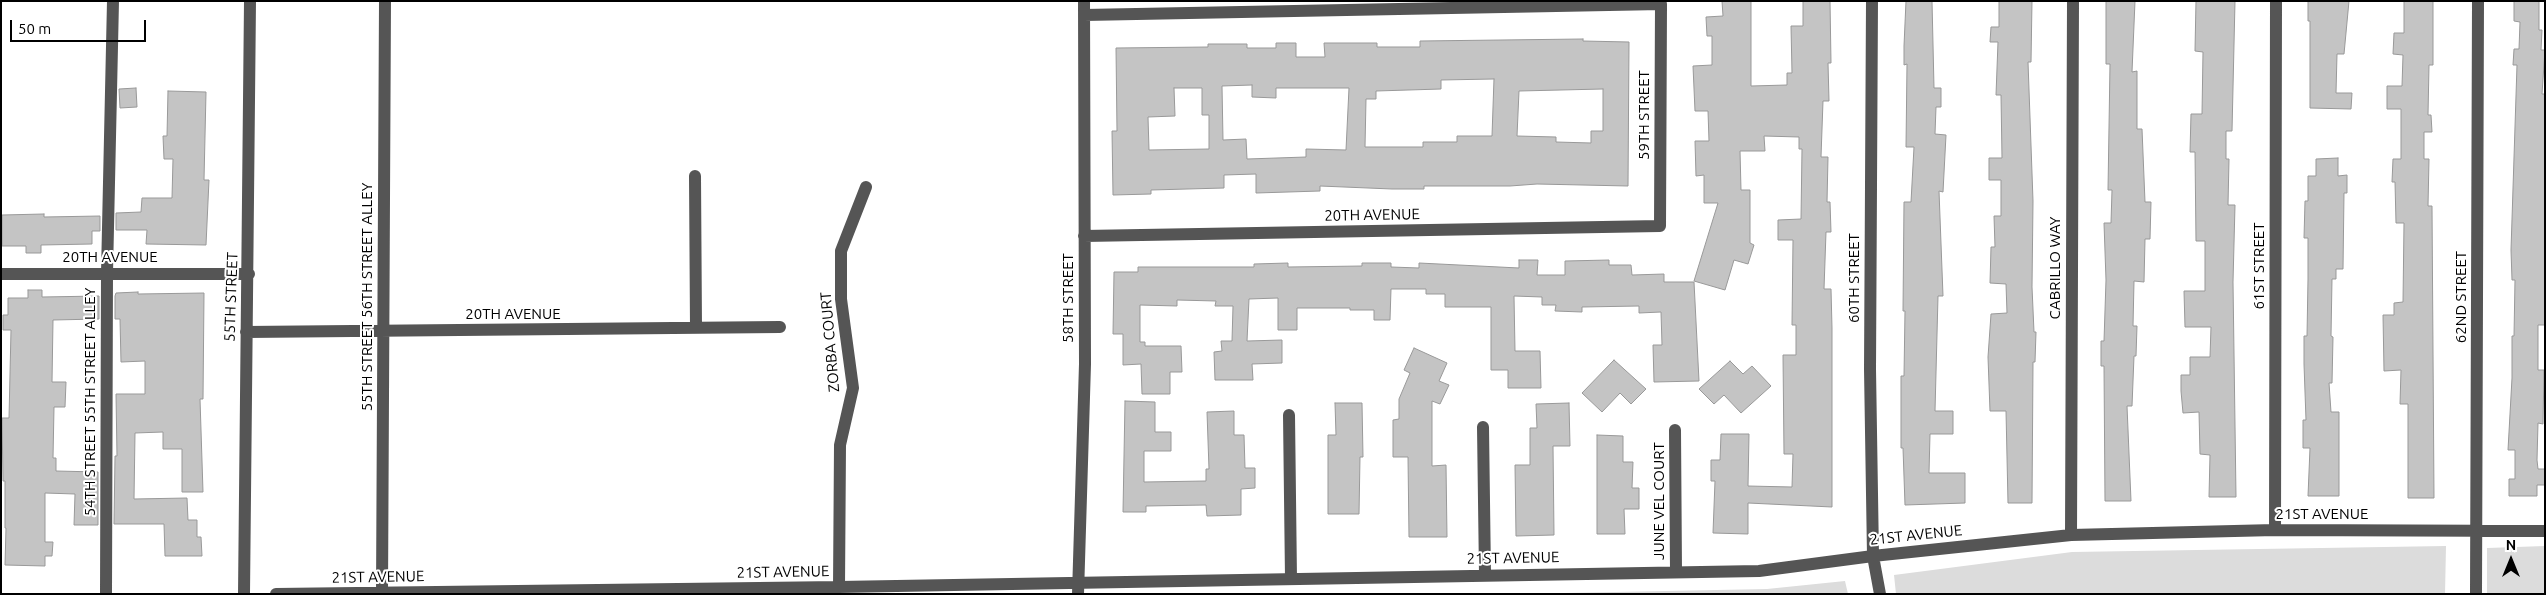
<!DOCTYPE html>
<html>
<head>
<meta charset="utf-8">
<style>
	body { margin:0 }
	#map { position:relative; width:2546px; height:595px; overflow:hidden; background:#fff; font-family:Ubuntu,sans-serif }
	canvas { display:block }
	.frame { position:absolute; inset:0; border:2px solid #000; pointer-events:none }
	.north { position:absolute; left:2486px; top:535px; width:50px; height:50px; -webkit-text-stroke:4px #fff; paint-order:stroke; rotate:0deg; font-size:14px; font-weight:700; line-height:20px; text-align:center; color:#000 }
	.north::after { content:''; display:block; margin:auto; width:18px; height:22px; background:#000; clip-path:polygon(50% 0,100% 100%,50% 72%,0 100%) }
	.scale { position:absolute; left:10px; top:20px; width:136px; height:22px; box-sizing:border-box; border:2px solid #000; border-top:0; padding-left:6px; font-size:15px; line-height:18px; white-space:nowrap; color:#000; -webkit-text-stroke:4px #fff; paint-order:stroke }
</style>
</head>
<body>
<div id="map">
<canvas width="2546" height="595"></canvas>
<div class="frame"></div>
<div class="north">N</div>
<div class="scale">50 m</div>
</div>
<script>
const ctx = document.querySelector('canvas').getContext('2d');
ctx.lineJoin = 'round';
function fillPath(path, color) {
  ctx.fillStyle = color;
  ctx.fill(path, 'evenodd');
}
function toPath(rows) {
  const path = new Path2D();
  for (const r of rows) {
    path.moveTo(r[0], r[1]);
    for (let i = 2; i < r.length; i += 2) path.lineTo(r[i], r[i + 1]);
  }
  return path;
}
function trace(path, color, width, dash) {
  ctx.strokeStyle = color;
  ctx.lineWidth = width;
  ctx.lineCap = dash ? 'butt' : 'round';
  ctx.setLineDash(dash || []);
  ctx.stroke(path);
}
function write(font, color, halo, rows, align = 'center') {
  ctx.font = font + ' Ubuntu,sans-serif';
  ctx.lineWidth = 4;
  ctx.setLineDash([]);
  ctx.textBaseline = 'middle';
  ctx.strokeStyle = halo;
  ctx.fillStyle = color;
  for (const [text, x, y, turn = 0] of rows) {
    ctx.save();
    ctx.translate(x, y);
    ctx.rotate((+turn || 0) * Math.PI / 180);
    ctx.textAlign = isNaN(turn) ? turn : align;
    if (halo) ctx.strokeText(text, 0, 0);
    ctx.fillText(text, 0, 0);
    ctx.restore();
  }
}
fillPath(toPath([
	[2446,546,2445,594,1896,594,1894,575,2072,552],
	[2545,546,2545,594,2487,594,2487,548],
	[1845,581,1848,594,1514,594,1767,589]
]), '#dcdcdc');
const building = toPath([
	[1722,1,1751,1,1751,86,1787,85,1787,73,1792,73,1791,26,1803,26,1803,1,1830,1,1831,63,1828,63,1829,101,1823,101,1821,157,1828,157,1827,202,1830,202,1831,232,1826,232,1824,289,1831,289,1832,328,1832,507,1748,503,1748,534,1713,533,1715,481,1711,481,1711,460,1720,460,1721,434,1749,434,1748,486,1792,487,1793,454,1784,454,1783,355,1796,355,1796,325,1792,325,1793,240,1778,240,1778,220,1801,219,1802,149,1799,149,1799,137,1764,136,1765,151,1740,151,1741,190,1750,190,1750,243,1754,245,1748,264,1734,260,1725,290,1694,281,1718,203,1704,203,1704,175,1696,176,1695,141,1709,141,1708,111,1695,111,1693,66,1712,65,1712,36,1707,36,1706,17,1723,16,1722,1],
	[1906,1,1932,1,1934,88,1941,88,1941,107,1936,107,1935,134,1946,135,1943,192,1939,191,1943,296,1938,296,1935,411,1953,411,1953,434,1930,434,1929,473,1965,473,1965,503,1905,505,1903,448,1901,448,1901,376,1904,376,1905,311,1903,311,1904,202,1911,202,1914,147,1906,147,1907,64,1904,65,1904,46,1906,1],
	[1999,1,2032,1,2031,62,2028,62,2033,201,2032,287,2034,332,2036,332,2035,362,2033,362,2032,503,2008,503,2006,411,1990,411,1988,357,1991,314,2007,313,2006,284,1990,283,1991,247,1995,247,1994,216,2001,216,2001,180,1989,180,1989,158,2002,158,2001,95,1996,95,1998,42,1990,42,1991,27,1999,27,1999,1],
	[2106,1,2135,1,2132,72,2137,71,2137,129,2142,129,2145,202,2151,202,2150,239,2145,239,2144,282,2134,281,2133,326,2137,326,2136,356,2134,356,2132,406,2127,406,2131,501,2105,501,2104,366,2101,366,2101,341,2104,341,2106,280,2104,223,2111,223,2112,190,2108,190,2110,64,2106,64,2106,1],
	[2196,1,2235,1,2232,131,2226,131,2226,159,2229,159,2228,205,2235,205,2233,282,2236,497,2209,497,2210,455,2200,454,2199,412,2183,413,2181,391,2181,375,2190,375,2190,357,2210,357,2211,327,2185,327,2184,291,2205,291,2205,241,2196,241,2195,152,2190,152,2191,114,2202,114,2203,52,2195,51,2196,1],
	[2308,1,2349,1,2344,54,2337,54,2336,93,2352,93,2351,109,2310,108,2310,21,2308,21,2308,1],
	[2404,1,2433,1,2433,65,2429,65,2428,115,2431,115,2432,132,2424,132,2424,159,2429,159,2428,206,2432,206,2434,498,2408,498,2408,404,2400,404,2401,370,2384,371,2383,315,2394,315,2394,303,2403,302,2404,223,2396,223,2395,182,2392,182,2393,159,2401,159,2401,109,2387,109,2387,86,2402,86,2403,55,2393,54,2394,33,2404,33,2404,1],
	[2514,1,2539,1,2539,30,2542,30,2541,50,2545,50,2542,94,2545,94,2545,325,2538,325,2538,370,2544,370,2543,424,2538,423,2537,460,2538,469,2545,469,2545,485,2537,485,2537,496,2509,496,2509,479,2515,479,2515,450,2508,450,2512,378,2512,336,2514,336,2515,280,2512,280,2511,250,2517,65,2513,65,2514,49,2519,49,2520,22,2514,21,2514,1],
	[1583,39,1583,41,1629,42,1628,186,1537,184,1510,186,1424,186,1424,189,1392,189,1320,186,1320,191,1256,193,1256,174,1224,175,1224,188,1151,190,1151,194,1113,195,1112,131,1117,131,1116,48,1208,47,1208,44,1247,44,1247,48,1276,48,1276,43,1296,43,1296,57,1325,57,1324,43,1377,43,1377,47,1420,47,1420,41,1583,39],
	[1494,79,1492,136,1457,136,1457,142,1423,142,1423,147,1365,147,1366,99,1376,99,1376,91,1441,89,1441,80,1494,79],
	[1252,85,1252,97,1276,98,1276,88,1349,88,1346,150,1306,149,1306,157,1247,159,1246,139,1223,140,1222,86,1252,85],
	[1174,88,1202,88,1202,115,1209,115,1209,149,1149,150,1148,117,1175,116,1174,88],
	[1603,89,1603,131,1591,131,1591,143,1556,142,1556,137,1517,136,1519,91,1603,89],
	[136,88,137,107,120,108,119,89,136,88],
	[168,91,206,92,204,180,209,180,206,245,146,244,147,230,116,230,116,213,141,212,142,198,172,198,173,159,164,159,163,136,167,136,168,91],
	[2338,158,2338,176,2347,175,2347,193,2344,193,2343,269,2336,269,2336,279,2332,279,2331,336,2333,337,2332,383,2329,383,2331,412,2339,412,2339,496,2308,496,2310,448,2303,448,2303,420,2306,420,2304,364,2304,336,2307,336,2308,279,2308,238,2304,238,2305,201,2308,201,2308,176,2316,176,2316,159,2338,158],
	[44,214,44,217,100,216,100,231,92,231,92,244,41,245,41,253,26,253,26,246,2,246,2,215,44,214],
	[1519,260,1538,260,1537,275,1565,275,1565,261,1609,260,1609,265,1631,265,1632,275,1664,274,1664,282,1694,282,1699,381,1654,382,1653,345,1662,345,1661,312,1639,313,1639,306,1582,307,1582,312,1555,311,1556,305,1542,305,1542,297,1514,296,1515,351,1540,351,1541,388,1508,388,1508,370,1491,370,1491,307,1445,307,1445,294,1426,294,1426,289,1391,289,1390,320,1374,320,1374,310,1350,310,1350,308,1297,308,1297,330,1278,330,1278,298,1249,299,1247,341,1282,340,1282,363,1252,364,1253,380,1215,380,1214,352,1222,351,1221,341,1232,341,1233,306,1215,306,1216,301,1177,300,1177,306,1140,305,1140,342,1145,342,1145,346,1181,346,1182,372,1170,372,1170,394,1142,394,1141,364,1123,365,1123,334,1113,334,1114,272,1138,272,1138,267,1254,267,1254,264,1288,263,1288,267,1362,266,1362,263,1391,263,1391,267,1419,268,1419,263,1519,268,1519,260],
	[28,290,42,290,42,297,99,296,99,319,53,320,52,382,66,382,65,407,54,407,53,458,56,458,56,471,98,472,98,525,74,525,75,494,45,493,45,542,53,542,52,556,45,556,45,566,5,565,6,528,5,528,5,481,3,481,2,418,9,418,11,330,3,330,3,315,8,315,8,298,28,298,28,290],
	[138,292,138,294,204,293,203,399,200,399,203,492,182,492,182,449,163,449,163,432,135,433,134,499,187,498,188,520,197,520,197,537,201,537,202,556,165,556,164,524,114,524,115,456,117,456,116,394,145,394,145,361,121,362,120,319,115,319,115,296,116,293,138,292],
	[1414,348,1447,363,1439,381,1449,385,1440,404,1432,401,1432,466,1446,465,1447,537,1409,537,1408,457,1393,457,1393,420,1399,419,1399,399,1410,373,1404,370,1414,348],
	[1614,360,1646,389,1631,404,1620,393,1602,412,1582,393,1614,360],
	[1730,361,1743,374,1752,366,1771,386,1741,413,1724,395,1714,404,1699,389,1730,361],
	[1125,401,1155,402,1155,432,1171,432,1171,451,1144,451,1144,482,1206,481,1206,469,1209,469,1207,412,1234,411,1234,435,1244,435,1245,468,1255,468,1255,488,1241,489,1241,515,1207,516,1206,505,1146,506,1146,512,1123,512,1125,401],
	[1335,403,1362,403,1363,457,1360,457,1359,514,1328,514,1328,435,1336,435,1335,403],
	[1569,403,1570,446,1553,446,1554,535,1516,536,1515,465,1530,465,1530,428,1537,428,1536,404,1569,403],
	[1597,435,1623,436,1623,462,1633,462,1632,488,1639,488,1639,509,1624,509,1625,534,1597,534,1597,435]
]);
fillPath(building, '#c4c4c4');
trace(building, '#999', 1);
trace(toPath([
	[1872,1,1870,369,1873,556,1880,594],
	[695,176,696,328],
	[1084,236,1660,226,1661,4,1084,15],
	[1,274,249,274],
	[246,332,780,327],
	[1289,415,1291,579],
	[1483,427,1485,575],
	[1675,430,1676,571],
	[2275,530,2276,1],
	[2071,535,2073,1],
	[839,587,840,445,853,388,841,299,841,251,866,187],
	[382,593,385,1],
	[106,594,107,273,113,1],
	[244,594,250,1],
	[276,594,839,587,1759,571,1873,556,2071,535,2275,530,2545,531],
	[1078,594,1085,364,1084,1],
	[2476,594,2478,1]
]), '#555', 12);
write('15px', '#000', '#fff', [
	["59TH STREET",1644,115,-90],
	["20TH AVENUE",1372,215,-1],
	["20TH AVENUE",110,257],
	["61ST STREET",2259,266,-90],
	["CABRILLO WAY",2055,268,-90],
	["60TH STREET",1854,278,-90],
	["55TH STREET",231,297,-88],
	["55TH STREET 56TH STREET ALLEY",367,297,-90],
	["62ND STREET",2461,297,-90],
	["58TH STREET",1068,298,-90],
	["20TH AVENUE",513,314],
	["ZORBA COURT",830,342,-95],
	["54TH STREET 55TH STREET ALLEY",90,402,-90],
	["JUNE VEL COURT",1659,501,-90],
	["21ST AVENUE",2322,514],
	["21ST AVENUE",1916,535,-6],
	["21ST AVENUE",1513,558,-1],
	["21ST AVENUE",783,572,-1],
	["21ST AVENUE",378,577,-1]
]);
</script>
</body>
</html>
